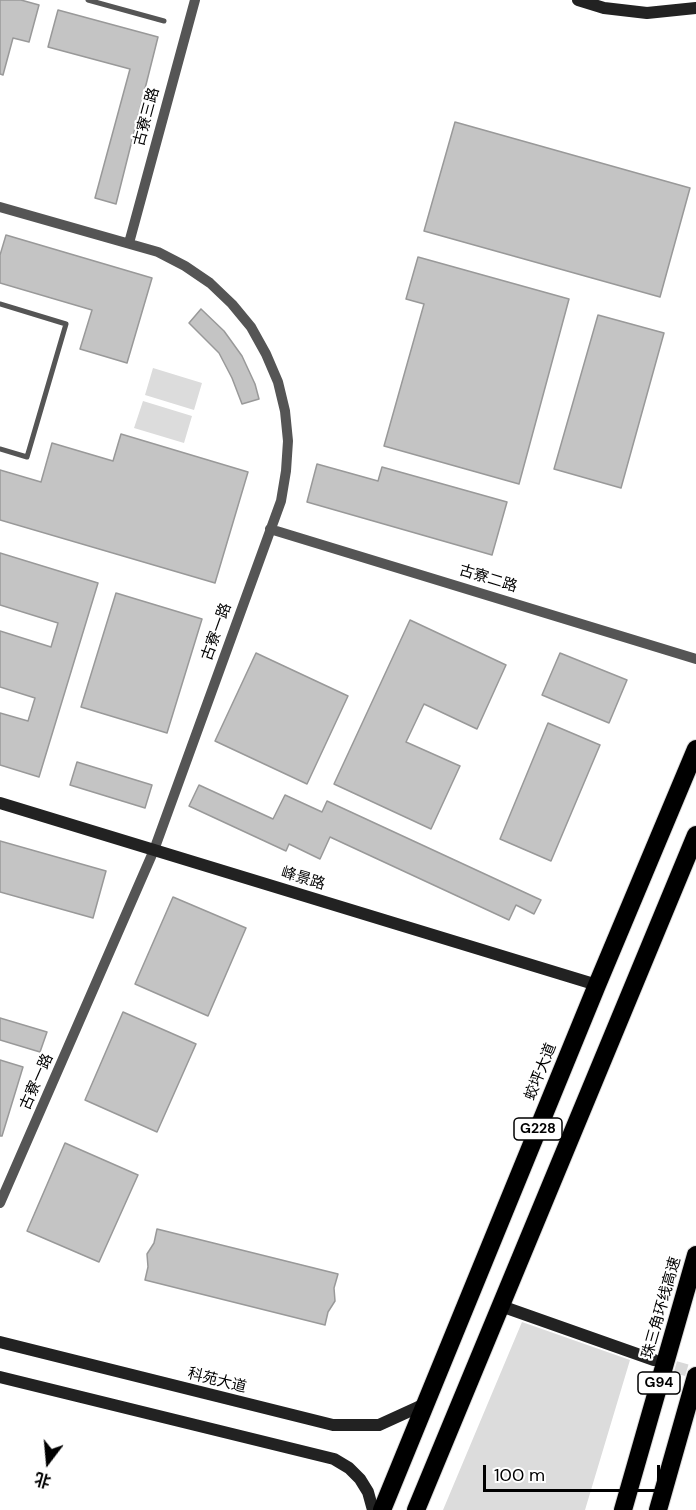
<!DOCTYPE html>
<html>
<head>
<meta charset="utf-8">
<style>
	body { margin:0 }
	#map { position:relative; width:696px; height:1510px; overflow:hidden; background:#fff; font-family:"DM Sans","Noto Sans SC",sans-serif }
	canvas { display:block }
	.north { position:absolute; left:18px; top:1432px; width:60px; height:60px; -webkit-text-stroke:4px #fff; paint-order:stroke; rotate:196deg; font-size:16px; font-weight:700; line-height:24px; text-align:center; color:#000 }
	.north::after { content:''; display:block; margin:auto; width:21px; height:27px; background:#000; clip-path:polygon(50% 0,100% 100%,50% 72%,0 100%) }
	.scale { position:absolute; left:483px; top:1465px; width:177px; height:27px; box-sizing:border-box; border:3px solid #000; border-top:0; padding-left:8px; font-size:18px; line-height:21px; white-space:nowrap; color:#000; -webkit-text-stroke:4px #fff; paint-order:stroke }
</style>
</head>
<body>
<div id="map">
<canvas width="696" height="1510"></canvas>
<div class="north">北</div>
<div class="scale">100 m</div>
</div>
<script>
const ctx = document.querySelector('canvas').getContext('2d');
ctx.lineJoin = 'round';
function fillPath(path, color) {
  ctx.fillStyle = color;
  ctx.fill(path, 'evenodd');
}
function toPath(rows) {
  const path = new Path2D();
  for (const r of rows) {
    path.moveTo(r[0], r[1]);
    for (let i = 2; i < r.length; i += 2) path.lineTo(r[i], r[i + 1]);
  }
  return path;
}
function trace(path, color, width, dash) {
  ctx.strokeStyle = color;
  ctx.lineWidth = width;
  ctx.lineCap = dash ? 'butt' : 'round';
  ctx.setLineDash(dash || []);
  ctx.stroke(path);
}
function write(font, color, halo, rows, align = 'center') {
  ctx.font = font + ' "DM Sans","Noto Sans SC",sans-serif';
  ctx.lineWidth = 4.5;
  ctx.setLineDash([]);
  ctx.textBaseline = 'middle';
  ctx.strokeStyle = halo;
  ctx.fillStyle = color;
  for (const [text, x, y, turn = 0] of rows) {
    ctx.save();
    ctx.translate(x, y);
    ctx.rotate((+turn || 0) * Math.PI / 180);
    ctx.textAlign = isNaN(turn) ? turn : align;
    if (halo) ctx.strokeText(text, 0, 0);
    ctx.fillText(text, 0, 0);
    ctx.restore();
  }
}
fillPath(toPath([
	[153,368,202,383,194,410,145,395],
	[143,401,192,416,184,443,134,428],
	[522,1322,630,1360,585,1510,443,1510]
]), '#dcdcdc');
const building = toPath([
	[0,0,21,0,39,5,29,42,13,38,3,75,0,74,0,0],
	[58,10,158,37,116,204,95,198,130,69,48,47,58,10],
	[455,122,690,188,660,297,424,231,455,122],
	[6,235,152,278,127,363,80,349,92,310,0,283,0,255,6,235],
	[418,257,569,299,519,484,384,446,424,304,406,299,418,257],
	[201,309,224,331,242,356,255,384,259,399,242,404,232,378,219,353,189,323,201,309],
	[598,315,664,333,621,488,554,469,598,315],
	[121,434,248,472,215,583,0,520,0,470,41,482,52,443,113,461,121,434],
	[317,464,378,481,382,467,507,502,492,555,307,502,317,464],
	[0,553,98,583,39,777,0,765,0,713,28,721,35,698,0,687,0,631,51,647,58,623,0,605,0,553],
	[116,593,202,619,167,733,81,707,116,593],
	[410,620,506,665,477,729,424,704,406,742,460,766,431,829,334,784,410,620],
	[256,653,348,696,307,784,215,741,256,653],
	[560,653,627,680,609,723,542,695,560,653],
	[548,723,600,745,551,861,500,839,548,723],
	[77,762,152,785,145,808,70,785,77,762],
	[199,785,273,819,285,795,322,812,327,801,541,900,534,914,516,905,509,920,330,837,320,859,289,844,286,851,189,806,199,785],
	[0,841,106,871,93,918,0,892,0,841],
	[173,897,246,928,208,1016,135,984,173,897],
	[123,1012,196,1044,157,1132,85,1100,123,1012],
	[0,1018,47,1032,40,1052,0,1040,0,1018],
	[0,1060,23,1067,2,1136,0,1136,0,1060],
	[65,1143,138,1175,99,1262,27,1231,65,1143],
	[157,1229,338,1274,334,1288,335,1301,328,1312,325,1325,145,1280,148,1267,147,1254,154,1243,157,1229]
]);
fillPath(building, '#c4c4c4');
trace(building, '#999', 1.5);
trace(toPath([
	[658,1362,696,1373]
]), '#d9d9d9', 12, [12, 6]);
const highway = toPath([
	[382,1510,597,985,696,749],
	[416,1510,696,835],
	[623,1510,696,1255],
	[658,1510,696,1376]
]);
trace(highway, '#dbdbdb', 20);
trace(toPath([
	[88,0,164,21],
	[0,304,66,324,27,457,0,449]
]), '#555', 5);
trace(toPath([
	[0,207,158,252,185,266,210,283,232,304,251,327,266,354,278,382,285,411,288,441,286,471,281,501,154,850,0,1203],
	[129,243,195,0],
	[270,529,696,659]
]), '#555', 10);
trace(toPath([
	[578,0,604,8,647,13,696,8],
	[0,803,597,985],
	[501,1306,654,1360],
	[0,1342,333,1425,379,1425,425,1404],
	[0,1377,334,1459,349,1468,360,1479,368,1492,373,1510]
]), '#222', 12);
trace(highway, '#000', 18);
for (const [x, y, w] of [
	[538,1129,48],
	[659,1383,42]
]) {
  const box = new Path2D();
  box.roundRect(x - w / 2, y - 11, w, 22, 4.5);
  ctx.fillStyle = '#fff';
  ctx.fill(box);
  trace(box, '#000', 1.5);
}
write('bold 14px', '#000', null, [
	["G228",538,1129],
	["G94",659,1383]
]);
write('15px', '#000', '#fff', [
	["古寮三路",147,117,-75],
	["古寮二路",488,579,17],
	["古寮一路",217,632,-70],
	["峰景路",303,879,17],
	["蛟坪大道",541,1072,-68],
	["古寮一路",37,1082,-66],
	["珠三角环线高速",662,1308,-74],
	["科苑大道",217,1381,14]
]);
</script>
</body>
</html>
